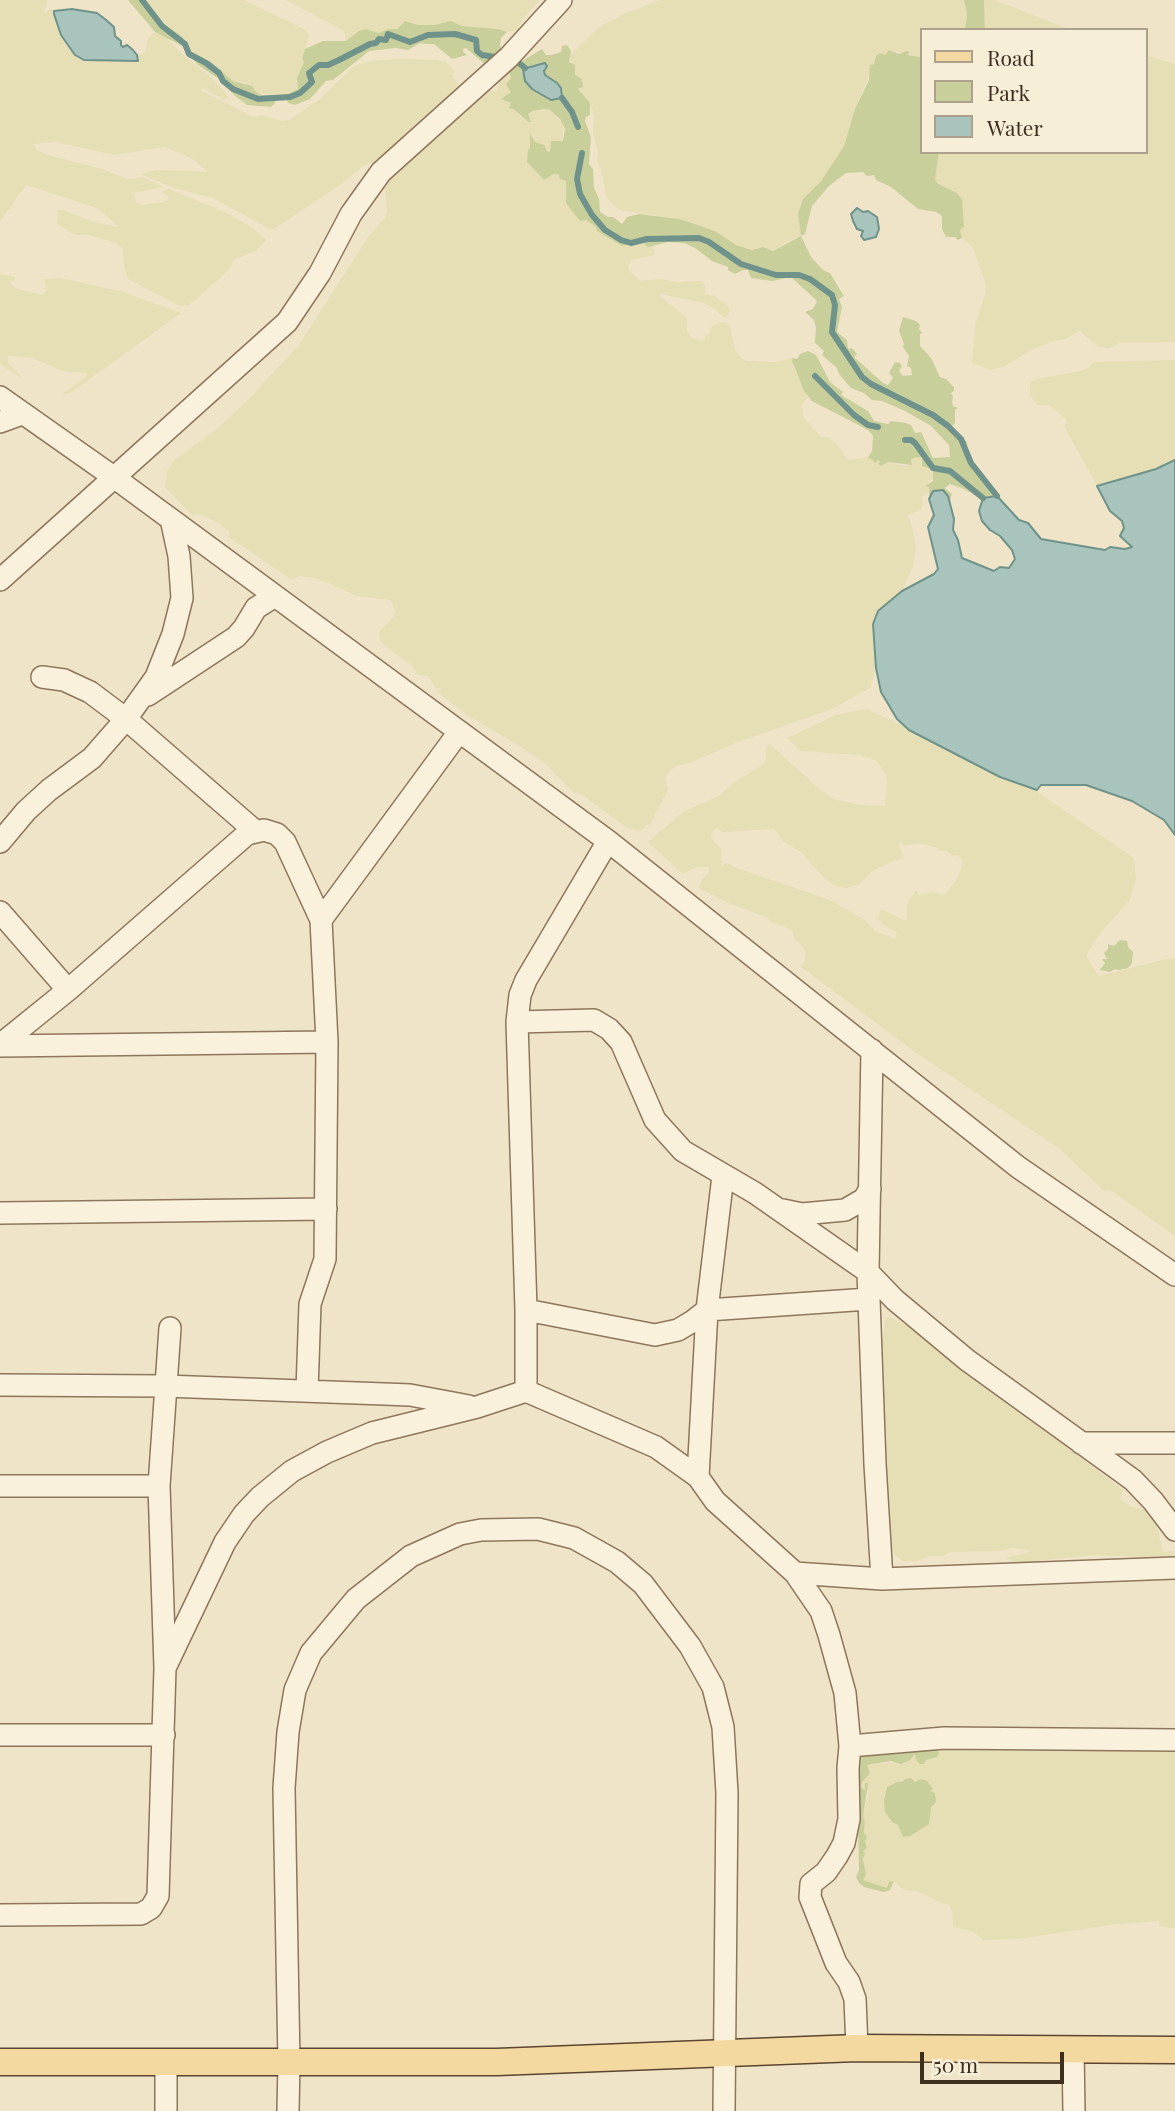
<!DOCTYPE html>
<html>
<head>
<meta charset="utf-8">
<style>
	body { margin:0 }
	#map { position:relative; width:1175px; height:2111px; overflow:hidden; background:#f0e4c8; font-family:"Playfair Display",serif }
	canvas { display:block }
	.legend { position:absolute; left:920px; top:28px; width:228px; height:126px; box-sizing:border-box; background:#f7eed8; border:2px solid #ada18e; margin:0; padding:9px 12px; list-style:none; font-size:21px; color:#3d2e20 }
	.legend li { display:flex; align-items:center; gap:14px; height:35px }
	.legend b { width:35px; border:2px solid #ada18e }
	.scale { position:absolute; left:920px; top:2052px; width:144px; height:32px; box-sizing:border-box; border:4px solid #3d2e20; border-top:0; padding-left:9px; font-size:21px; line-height:24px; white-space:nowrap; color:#3d2e20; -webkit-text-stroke:5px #f7eed8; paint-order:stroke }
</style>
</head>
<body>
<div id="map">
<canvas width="1175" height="2111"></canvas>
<ul class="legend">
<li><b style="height:9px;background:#f3d9a0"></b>Road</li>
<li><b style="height:19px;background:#c9cf9b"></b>Park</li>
<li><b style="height:19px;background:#a9c4bc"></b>Water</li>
</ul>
<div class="scale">50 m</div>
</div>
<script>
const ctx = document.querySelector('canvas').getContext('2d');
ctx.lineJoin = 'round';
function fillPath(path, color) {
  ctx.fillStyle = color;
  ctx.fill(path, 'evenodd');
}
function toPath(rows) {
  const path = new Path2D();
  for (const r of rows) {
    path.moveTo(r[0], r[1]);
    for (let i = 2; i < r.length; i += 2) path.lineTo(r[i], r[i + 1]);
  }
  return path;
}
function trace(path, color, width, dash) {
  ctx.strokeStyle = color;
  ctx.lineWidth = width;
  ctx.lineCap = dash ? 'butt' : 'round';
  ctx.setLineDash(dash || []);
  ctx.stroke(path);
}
fillPath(toPath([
	[0,0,48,0,44,13,52,8,61,35,80,59,84,60,123,60,134,62,138,61,137,55,142,55,146,50,148,38,155,32,164,36,185,56,212,78,229,97,224,100,203,88,201,90,253,117,261,115,282,121,289,120,320,99,354,66,371,61,396,59,437,60,446,62,455,72,452,74,461,89,415,126,374,165,369,163,362,167,341,184,274,229,270,229,213,198,174,188,140,174,156,170,208,172,191,158,165,147,114,155,56,142,34,144,37,150,48,155,105,170,127,179,143,177,164,187,134,193,136,202,143,205,167,201,169,197,161,192,169,189,227,213,254,229,266,240,256,251,235,259,227,272,189,305,180,306,128,279,124,267,123,248,114,242,88,235,75,235,57,224,58,210,63,210,94,222,119,227,97,208,26,185,0,222],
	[142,0,244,0,306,30,309,35,302,59,304,62,297,78,298,89,285,95,285,98,276,98,272,95,256,92,244,82,233,81,210,61,189,54,183,37,167,26,162,26],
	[286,0,540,0,522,20,518,30,507,32,498,29,462,26,451,21,434,25,418,26,405,21,397,29,377,33,366,29,359,31,346,41,344,31],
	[660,0,964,0,967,14,965,30,921,30,921,57,889,50,885,56,876,58,855,109,844,146,821,181,803,199,798,214,801,236,786,242,773,251,762,247,753,250,736,245,715,231,680,219,619,210,607,199,601,169,597,161,598,152,593,133,594,115,590,103,578,89,583,87,582,79,575,75,569,56,599,27,624,14],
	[984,0,995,0,1071,30,985,30],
	[1145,55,1175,64,1175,342,1120,343,1109,348,1098,347,1080,331,1066,339,1057,340,1031,350,1005,366,991,370,972,363,975,325,986,291,984,279,973,248,962,238,960,230,964,227,962,199,957,193,937,183,935,179,939,152,1145,152],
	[509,72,511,78,506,85,511,89,516,113,527,119,528,115,533,111,550,110,563,124,563,141,559,142,551,153,535,142,530,144,527,162,544,180,554,174,560,175,566,181,567,198,580,220,586,220,596,227,597,231,622,246,642,241,648,247,653,246,655,255,631,260,628,269,640,281,661,279,677,282,701,281,705,286,705,294,716,296,720,301,727,304,730,311,727,316,723,317,715,309,704,303,660,294,660,296,687,318,687,330,691,337,702,341,705,339,705,335,709,334,712,326,723,322,729,324,735,349,741,358,747,361,776,362,793,358,793,366,808,397,802,405,804,418,821,437,828,437,837,444,848,460,868,457,905,466,912,464,911,460,918,456,922,457,923,463,933,468,934,478,928,482,929,493,922,497,923,505,919,511,907,515,911,523,916,547,913,566,902,591,878,611,873,624,876,668,870,688,834,708,736,743,690,763,677,766,670,770,665,778,668,790,650,825,646,825,644,829,638,831,626,827,581,794,574,793,547,765,523,748,467,715,436,691,440,690,440,688,435,688,428,676,418,675,411,665,384,645,380,640,379,631,391,620,395,612,391,600,357,596,319,579,300,576,291,579,229,537,229,532,219,523,197,513,194,517,165,487,167,472,172,462,219,427,245,403,299,345,368,237,384,219,387,212,385,188,392,177,433,141,438,131,453,117,489,89,492,91,496,91,501,78],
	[0,274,15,277,15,280,10,282,14,288,42,295,47,290,44,279,60,278,120,291,181,313,72,392,61,395,87,376,86,373,62,371,33,358,8,356,8,363,23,379,0,364],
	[1175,360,1175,460,1156,469,1097,486,1064,426,1067,423,1066,419,1049,405,1037,405,1030,396,1030,386,1032,380,1080,371,1090,367,1093,362],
	[866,709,904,726,1000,777,1030,787,1134,858,1136,879,1130,900,1103,930,1088,952,1087,957,1098,976,1175,957,1175,1236,1110,1190,1104,1191,1060,1149,915,1052,800,966,804,962,806,952,800,943,795,940,792,930,773,923,766,917,728,903,699,888,702,880,709,872,708,867,697,867,683,874,648,842,683,812,719,796,733,783,762,765,766,760,766,746,770,744,817,787,833,799,860,805,885,806,887,781,885,773,876,761,860,755,800,751,787,738,836,715],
	[717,828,722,832,774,829,784,842,801,852,825,879,838,887,847,888,858,885,874,870,896,860,904,859,898,841,904,846,919,843,937,848,940,851,947,851,952,856,958,855,962,860,962,866,956,881,946,893,942,895,932,892,919,895,916,890,907,904,907,921,883,910,880,911,878,919,886,927,897,932,895,939,875,931,865,920,830,900,734,867,727,863,722,866,721,849,711,838,713,830],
	[886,1317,892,1318,911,1328,1123,1490,1120,1499,1130,1506,1148,1511,1156,1522,1163,1552,1173,1551,1175,1558,1093,1555,1016,1563,1006,1558,1033,1551,1013,1548,1000,1551,950,1552,943,1556,929,1556,917,1561,903,1561,895,1555,889,1548,881,1387,882,1341],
	[968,1747,1175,1748,1175,1929,1160,1926,1159,1921,1117,1924,1018,1939,984,1940,972,1931,953,1927,952,1910,949,1904,943,1904,917,1891,903,1890,894,1881,887,1888,863,1880,865,1822,863,1817,869,1791,861,1787,866,1765,900,1762,915,1754,916,1757,926,1760,939,1753,937,1749]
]), '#e6deb5');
fillPath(toPath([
	[128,0,142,0,162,26,167,26,183,37,186,48,155,32],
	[964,0,984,0,985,30,965,30,967,14],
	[405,21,418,25,434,25,451,21,462,26,498,29,507,32,501,38,500,47,504,49,486,65,466,48,463,49,463,52,467,55,452,59,434,44,427,44,420,43,408,50,395,48,369,51,333,80,326,81,310,99,295,105,288,103,285,95,298,89,297,78,304,62,302,59,305,49,323,41,346,41,359,31,366,29,378,33,389,29,397,29],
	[567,45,571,51,569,62,575,65,575,75,582,79,583,87,578,89,590,103,590,115,586,117,585,121,591,137,589,164,593,169,594,188,599,199,600,212,608,217,613,217,622,224,627,217,639,214,680,219,715,231,736,245,752,250,763,247,773,251,801,236,798,214,803,199,821,181,844,146,855,109,869,80,870,65,874,64,876,56,880,53,885,55,889,50,899,54,907,51,909,52,908,55,921,57,921,152,939,152,935,179,937,183,957,193,962,199,964,227,960,230,962,238,958,240,955,237,946,237,942,229,942,216,936,212,918,209,891,187,876,180,874,175,867,176,863,172,846,173,829,186,812,206,805,234,801,236,811,257,823,270,830,273,844,296,839,299,842,307,837,332,847,340,848,349,852,348,857,354,854,357,883,383,888,385,893,378,889,373,895,362,900,363,902,366,899,371,903,376,912,375,911,368,907,366,909,356,903,347,904,344,899,331,903,317,916,321,920,325,919,329,922,333,920,334,920,346,931,358,940,377,946,379,954,387,954,391,951,393,953,397,952,402,953,406,958,408,955,410,955,423,952,426,967,442,968,454,975,470,997,496,984,498,983,500,964,489,950,484,945,488,952,494,950,500,943,490,933,491,929,499,929,487,925,486,933,481,933,469,922,466,922,457,914,458,911,460,912,465,888,462,881,466,878,464,880,461,877,460,876,463,868,457,872,451,873,436,868,430,812,401,804,391,792,361,793,358,797,359,800,354,808,351,816,355,830,382,843,392,841,395,868,411,874,421,888,424,891,421,906,423,911,425,915,433,921,432,933,458,950,457,949,445,931,426,905,411,882,401,872,400,864,393,851,388,839,374,837,368,822,355,824,351,815,343,816,328,814,320,805,312,813,309,817,301,791,277,772,281,751,278,748,270,743,270,735,274,728,270,728,267,712,261,695,248,684,243,668,242,648,247,642,241,622,246,597,231,596,227,586,220,580,221,566,203,566,181,560,179,559,175,554,174,544,180,527,162,528,150,530,148,530,134,535,142,544,145,547,151,550,152,551,141,563,141,565,129,560,119,550,110,544,109,533,111,528,114,531,122,529,122,513,109,509,108,511,103,501,99,511,92,506,85,511,78,509,72,519,63,542,49,546,55,551,55,561,52,562,46],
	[526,67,545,68,545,75,553,79,551,99,532,89,523,69],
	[189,54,210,61,233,81,252,86,256,92,262,95,272,95,276,98,275,103,271,107,247,105,234,95,219,79,198,65],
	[1120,940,1127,941,1128,947,1133,952,1132,963,1128,968,1119,970,1115,969,1110,972,1100,970,1105,963,1102,959,1107,959,1104,953,1108,949,1108,944,1114,946],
	[937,1749,939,1753,937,1757,926,1760,924,1764,920,1764,916,1760,915,1754,910,1760,901,1764,891,1761,867,1765,870,1773,862,1782,861,1787,865,1790,865,1783,868,1783,863,1817,865,1822,864,1833,867,1837,865,1841,867,1848,863,1851,865,1853,863,1859,866,1875,863,1880,887,1888,889,1882,894,1881,890,1890,884,1892,864,1887,859,1883,856,1877,859,1870,858,1827,856,1817,858,1761,866,1753],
	[911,1778,915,1782,921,1779,927,1781,933,1789,930,1791,935,1793,936,1802,931,1807,929,1824,910,1836,903,1837,898,1825,892,1822,885,1812,884,1801,887,1787,897,1782,902,1782,905,1779]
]), '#c9cf9b');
const water = toPath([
	[72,9,97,13,105,19,114,27,115,36,121,41,121,45,123,47,127,45,133,50,137,55,138,61,84,60,75,55,61,35,54,14,54,11,72,9],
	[545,63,547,66,544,71,545,75,557,83,561,88,562,98,551,100,532,89,525,81,523,69,545,63],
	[857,208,863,212,868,211,877,217,879,229,876,237,864,240,861,236,863,231,857,229,853,221,851,214,857,208],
	[1175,460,1175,835,1164,820,1132,801,1086,785,1041,785,1037,790,1000,777,909,730,897,719,881,692,876,668,873,624,878,611,902,591,934,574,938,569,928,527,934,515,929,499,933,491,943,490,948,496,954,519,953,530,958,540,962,558,994,571,1000,567,1009,568,1015,559,1012,550,1000,536,990,530,982,521,979,511,983,498,997,496,1019,520,1028,523,1041,539,1105,550,1110,547,1125,549,1132,547,1120,536,1124,528,1122,521,1110,511,1097,486,1156,469,1175,460]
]);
fillPath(water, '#a9c4bc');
trace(water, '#6f938a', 2);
trace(toPath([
	[142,0,162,26,185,44,189,54,206,63,219,73,223,81,233,89,258,99,290,97,300,93,312,82,309,73,319,65,328,65,339,60,370,44,376,43,379,39,386,40,388,34,410,42,428,35,455,34,476,40,477,51,482,55,495,57],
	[519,63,525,68],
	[562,98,572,112,578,127],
	[582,153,577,179,580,194,592,215,605,230,621,240,631,243,647,239,699,238,709,242,741,264,776,275,799,275,810,279,832,295,835,305,832,332,862,377,871,384,933,415,948,426,961,439,971,463,997,496],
	[815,376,854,415,868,425,878,427],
	[905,440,911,440,915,443,933,468,950,471,983,498]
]), '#6f938a', 6);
const minor = toPath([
	[0,397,115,478,608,841,1018,1167,1175,1275],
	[0,422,22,414],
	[0,580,287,322,320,273,351,214,381,172,509,57,561,0],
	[42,677,64,680,90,692,126,719,255,831],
	[148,695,236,637,244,628,256,608,275,596],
	[0,842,26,811,49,790,92,758,126,719,156,677,173,634,182,598,179,556,171,519],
	[0,912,68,990],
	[517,1022,594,1020,609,1029,621,1042,655,1120,683,1151,755,1193,868,1272,895,1300,967,1360,1133,1480,1153,1501,1175,1530],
	[0,1045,68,990,247,834,264,830,277,834,285,842,321,920],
	[0,1046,327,1042],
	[872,1050,868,1272,875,1464,882,1579],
	[783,1210,802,1214,845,1210,864,1199,870,1189],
	[0,1213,326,1209],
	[526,1310,655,1335,678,1330,693,1321,707,1310,869,1299],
	[0,1385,165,1386,384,1394,410,1395,469,1406],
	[307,1391,310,1304,325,1259,327,1042,321,920,459,732],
	[526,1391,526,1310,517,1022,520,995,526,980,608,841],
	[1081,1443,1175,1443],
	[698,1477,707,1310,723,1176],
	[0,1486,159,1486],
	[795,1573,882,1579,1175,1568],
	[165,1668,225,1542,244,1514,260,1497,292,1471,327,1452,372,1433,477,1407,526,1391,656,1447,698,1477,715,1501,795,1573,821,1611,829,1635,845,1693,850,1746,848,1768,849,1819,844,1843,837,1856,826,1872,811,1884,810,1897,836,1963,849,1982,855,1999,857,2048],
	[0,1735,164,1735],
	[850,1746,944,1738,1175,1740],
	[0,1915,141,1914,151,1908,158,1896,165,1668,159,1486,170,1328],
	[1073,2050,1074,2111],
	[166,2111,166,2063],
	[288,2111,289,2063,284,1788,288,1732,295,1690,311,1653,356,1599,411,1556,460,1534,481,1530,538,1529,574,1538,617,1562,643,1584,690,1646,713,1687,723,1727,727,1793,724,2111]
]);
const major = toPath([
	[0,2062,497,2062,857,2048,1175,2050]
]);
trace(minor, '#8d765c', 24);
trace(major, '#5b4430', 29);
trace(minor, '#faf1dc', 21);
trace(major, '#f3d9a0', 26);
</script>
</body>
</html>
